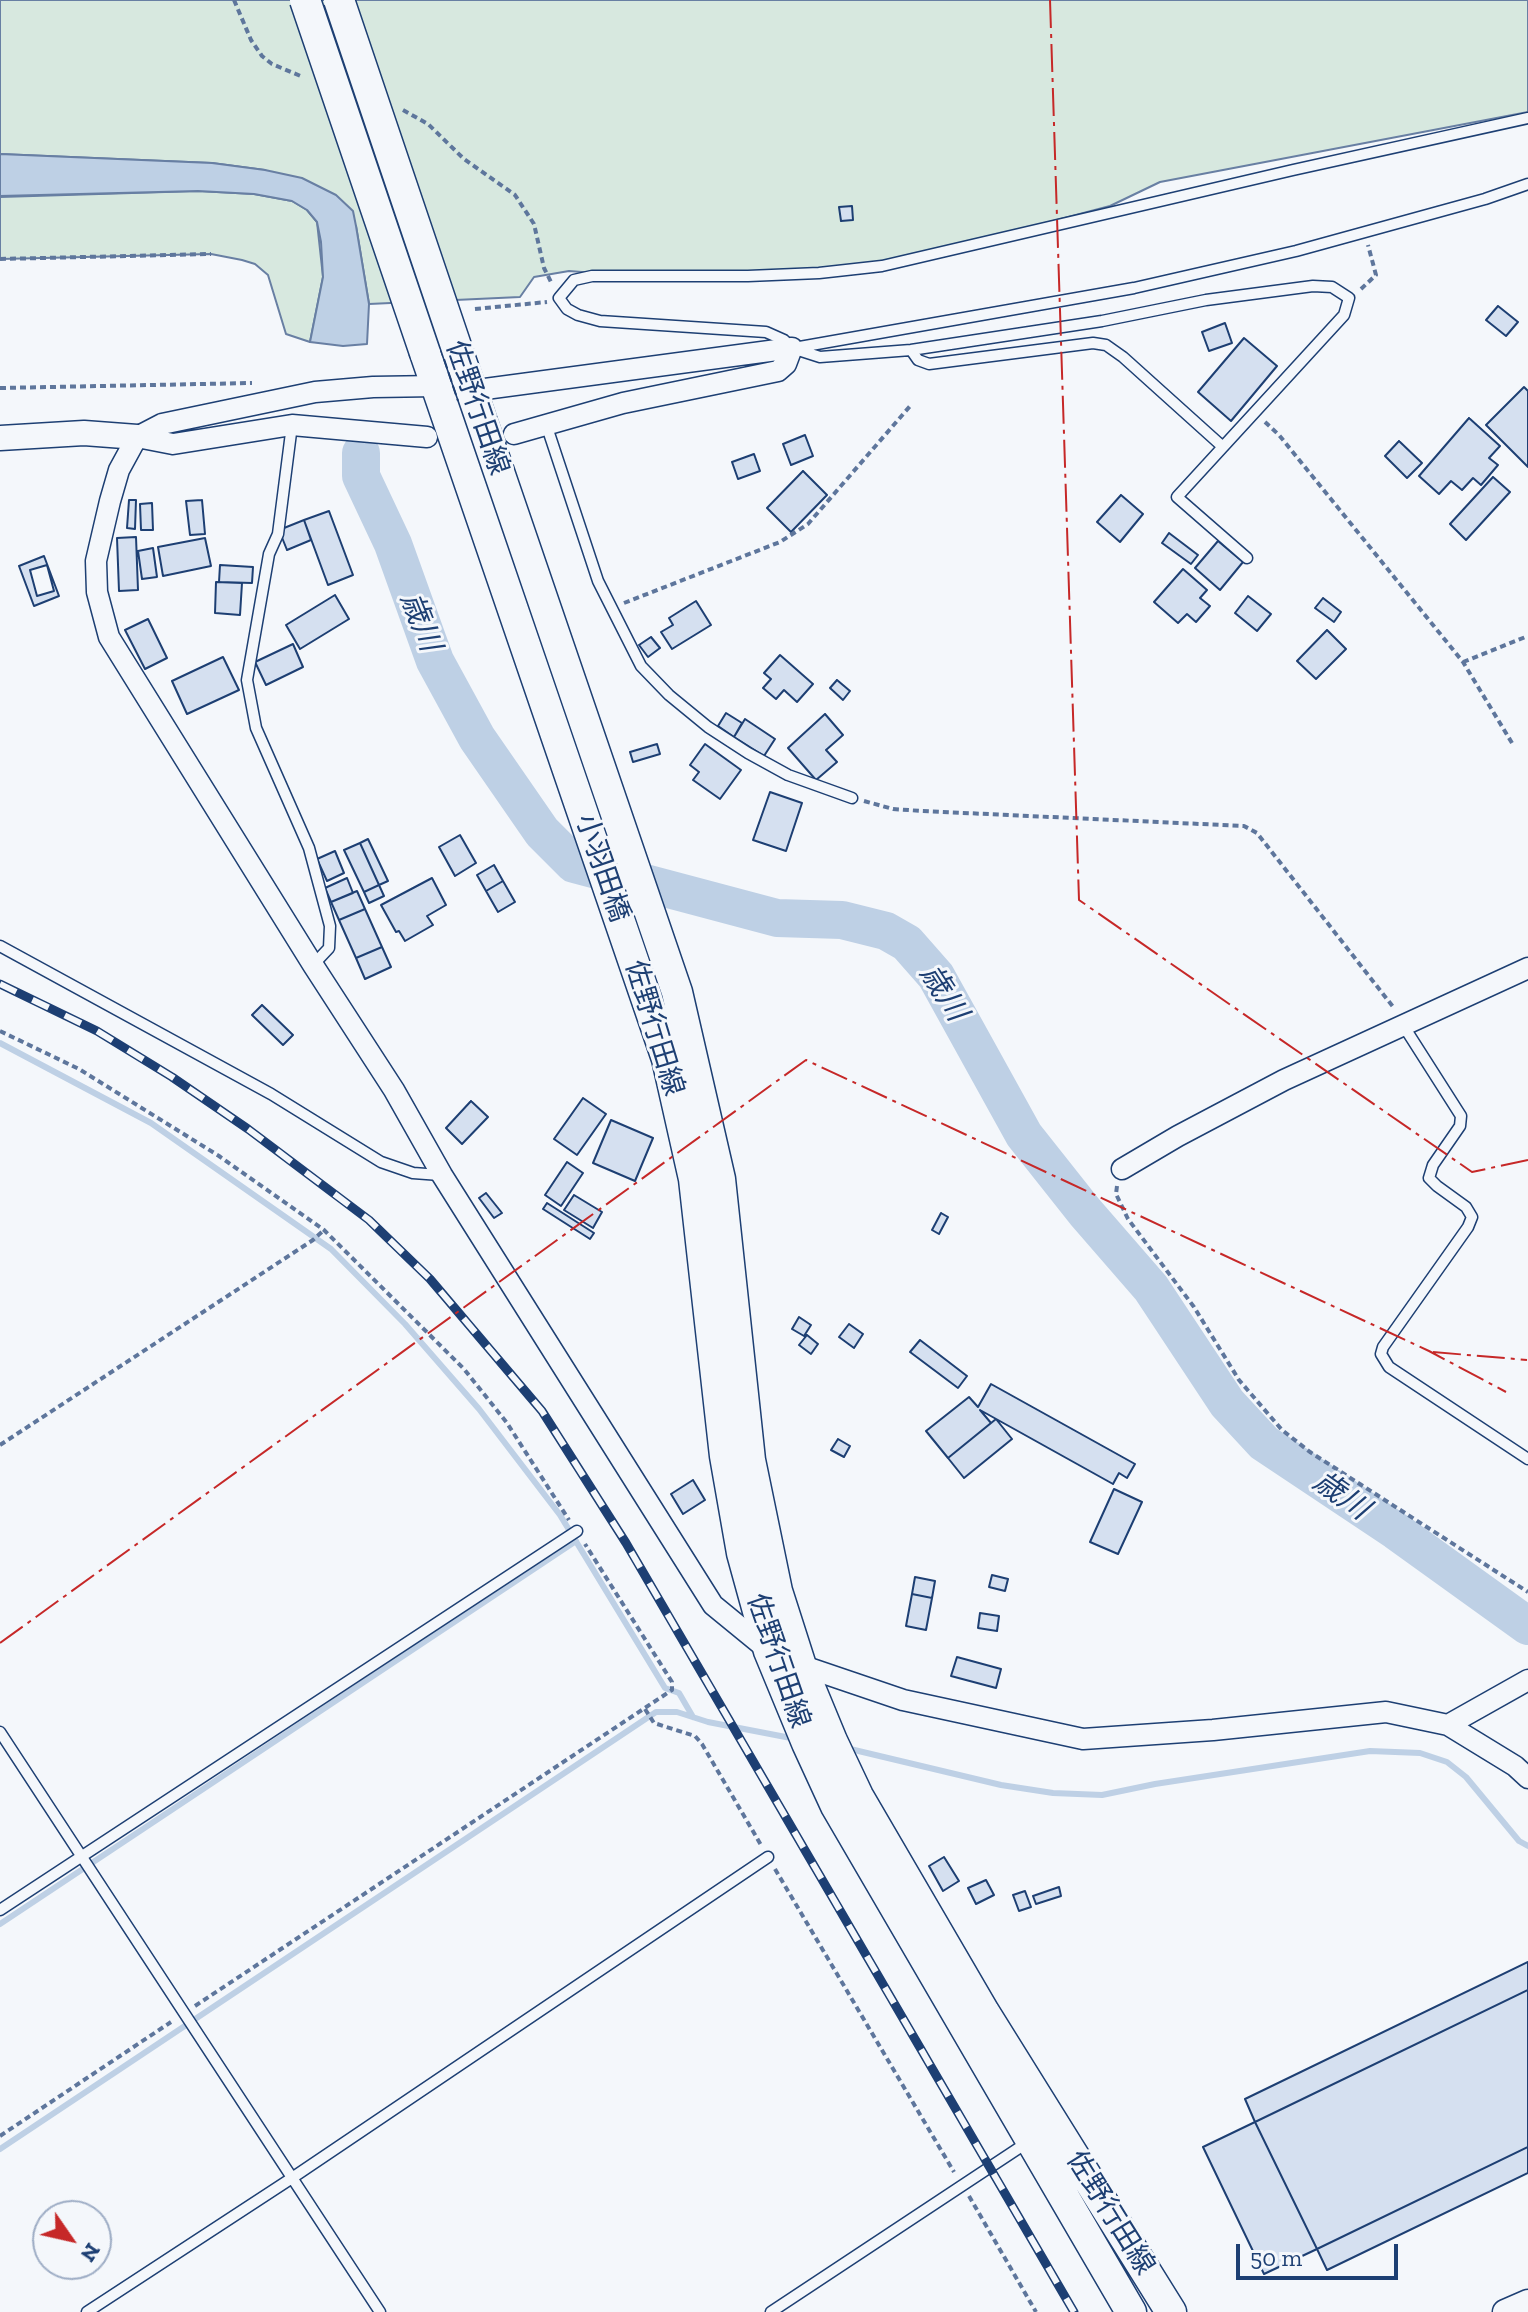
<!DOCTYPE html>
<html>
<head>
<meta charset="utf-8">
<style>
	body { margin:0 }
	#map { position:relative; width:1528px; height:2312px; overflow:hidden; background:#f4f7fb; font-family:"Zilla Slab",serif }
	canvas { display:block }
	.north { position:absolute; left:32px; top:2200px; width:80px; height:80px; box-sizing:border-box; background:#f4f7fb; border:2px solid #9eadc5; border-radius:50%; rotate:124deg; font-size:22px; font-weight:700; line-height:32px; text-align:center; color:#1d3f73 }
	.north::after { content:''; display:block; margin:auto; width:28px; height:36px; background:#c62828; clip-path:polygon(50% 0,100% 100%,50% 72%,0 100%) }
	.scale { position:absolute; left:1236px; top:2244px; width:162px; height:36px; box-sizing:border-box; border:4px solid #1d3f73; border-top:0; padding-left:10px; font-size:24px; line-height:28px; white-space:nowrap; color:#1d3f73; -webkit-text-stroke:6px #f4f7fb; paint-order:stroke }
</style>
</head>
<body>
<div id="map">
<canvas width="1528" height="2312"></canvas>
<div class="north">N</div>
<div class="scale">50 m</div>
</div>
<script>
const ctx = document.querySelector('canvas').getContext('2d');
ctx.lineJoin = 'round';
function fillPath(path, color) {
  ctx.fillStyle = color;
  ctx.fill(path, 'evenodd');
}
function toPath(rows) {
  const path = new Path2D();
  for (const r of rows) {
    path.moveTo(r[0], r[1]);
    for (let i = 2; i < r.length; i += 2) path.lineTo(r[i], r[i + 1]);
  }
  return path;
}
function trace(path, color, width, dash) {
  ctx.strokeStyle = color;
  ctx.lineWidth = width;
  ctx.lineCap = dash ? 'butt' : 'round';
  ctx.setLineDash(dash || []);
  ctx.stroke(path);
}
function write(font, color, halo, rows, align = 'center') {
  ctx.font = font + ' "Zilla Slab","Noto Sans JP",serif';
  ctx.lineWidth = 6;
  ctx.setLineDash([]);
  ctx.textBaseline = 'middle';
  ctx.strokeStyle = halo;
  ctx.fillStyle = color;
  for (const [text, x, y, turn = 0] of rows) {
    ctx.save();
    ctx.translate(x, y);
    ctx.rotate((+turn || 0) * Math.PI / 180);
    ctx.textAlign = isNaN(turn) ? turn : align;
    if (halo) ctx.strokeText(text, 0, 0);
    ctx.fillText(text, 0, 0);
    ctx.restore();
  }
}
const green = toPath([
	[0,0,1528,0,1528,112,1160,182,1110,206,882,266,633,276,569,271,534,277,520,297,369,304,356,226,265,170,212,163,0,154,0,0],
	[198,191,254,194,292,201,307,210,317,222,323,277,310,342,286,334,268,275,255,264,242,260,211,254,0,259,0,197,198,191]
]);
fillPath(green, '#d7e8df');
trace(green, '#687fa3', 2);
const water = toPath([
	[0,154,212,163,265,170,302,178,336,195,353,211,356,226,369,304,367,344,343,346,310,342,323,277,321,242,317,222,307,210,292,201,254,194,198,191,0,196,0,154]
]);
fillPath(water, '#bed0e5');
trace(water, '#687fa3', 2);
trace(toPath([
	[0,1043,151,1123,331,1249,405,1324,479,1409,560,1515,665,1688,679,1693,693,1717],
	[846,1748,1001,1785,1053,1793,1102,1795,1155,1784,1370,1751,1420,1753,1447,1762,1466,1777,1519,1841,1528,1846],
	[0,1924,576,1541],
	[0,2149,656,1712,677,1712,708,1722,796,1739]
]), '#bed0e5', 6);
trace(toPath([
	[361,453,361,476,393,544,435,661,477,738,542,832,574,864,777,918,842,920,886,931,907,943,936,976,1024,1135,1085,1212,1151,1288,1227,1403,1264,1443,1396,1531,1528,1626]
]), '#bed0e5', 38);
const building = toPath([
	[852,206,853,220,841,221,839,207,852,206],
	[1498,306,1518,322,1506,336,1486,320,1498,306],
	[1225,323,1232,343,1209,351,1202,332,1225,323],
	[1244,338,1277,366,1231,421,1198,392,1244,338],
	[1524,387,1528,391,1528,467,1486,425,1524,387],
	[1469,418,1500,446,1489,458,1498,465,1481,485,1473,478,1462,490,1451,481,1439,494,1419,476,1469,418],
	[805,435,813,456,791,465,783,444,805,435],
	[1399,441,1422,463,1407,478,1385,456,1399,441],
	[754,454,760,471,738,479,732,462,754,454],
	[803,471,827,495,791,532,767,508,803,471],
	[1493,477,1510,492,1466,540,1450,524,1493,477],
	[1121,495,1143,514,1120,542,1097,522,1121,495],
	[129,500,136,500,135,529,127,528,129,500],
	[202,500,205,534,190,535,186,501,202,500],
	[152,503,153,530,141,530,140,504,152,503],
	[329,511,353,575,328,585,304,520,329,511],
	[304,520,311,540,287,550,279,530,304,520],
	[1169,533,1198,555,1191,564,1162,543,1169,533],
	[136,537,138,590,119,591,117,538,136,537],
	[205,538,211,566,163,576,158,547,205,538],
	[1218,541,1243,562,1220,590,1195,568,1218,541],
	[153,548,157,577,142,579,138,551,153,548],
	[44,556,59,596,34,606,19,566,44,556],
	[47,565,54,591,37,596,30,570,47,565],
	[220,565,253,567,252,583,219,582,220,565],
	[1183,569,1207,590,1200,598,1210,606,1196,622,1187,614,1178,623,1154,602,1183,569],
	[216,582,242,583,240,615,215,613,216,582],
	[335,595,349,619,300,649,286,625,335,595],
	[1248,596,1271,614,1257,631,1235,613,1248,596],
	[1323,598,1341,612,1334,622,1315,608,1323,598],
	[696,601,711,625,672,649,661,632,673,625,669,618,696,601],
	[148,619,167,658,145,669,125,630,148,619],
	[1327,630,1346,649,1316,679,1297,661,1327,630],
	[651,637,660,648,648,657,639,645,651,637],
	[293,644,303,667,266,685,255,662,293,644],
	[780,655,813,684,797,702,784,690,776,699,763,688,771,679,764,673,780,655],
	[223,657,239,690,187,714,172,681,223,657],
	[837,680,850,691,843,700,830,688,837,680],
	[726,713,742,723,734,737,718,726,726,713],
	[825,714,843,735,826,750,837,762,816,780,788,748,825,714],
	[745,719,775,739,764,756,734,737,745,719],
	[657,744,660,754,633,762,630,752,657,744],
	[705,744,741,770,720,799,693,780,699,772,690,765,705,744],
	[770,792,802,803,786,851,753,840,770,792],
	[460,835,476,863,455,876,439,847,460,835],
	[368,839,388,881,379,885,360,843,368,839],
	[360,843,379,885,364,892,344,850,360,843],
	[335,851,344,873,327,881,317,859,335,851],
	[494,865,503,881,486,891,477,875,494,865],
	[347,878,353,893,331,902,325,888,347,878],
	[432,878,446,905,427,916,433,925,405,941,399,931,396,932,381,905,432,878],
	[503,881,515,902,498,912,486,891,503,881],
	[379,885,384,896,369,903,364,892,379,885],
	[357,891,365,909,339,920,331,902,357,891],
	[365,909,382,947,356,958,339,920,365,909],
	[382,947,391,967,365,979,356,958,382,947],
	[262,1005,293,1035,283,1045,252,1015,262,1005],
	[583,1098,606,1114,577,1155,554,1139,583,1098],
	[471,1101,488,1117,462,1144,446,1128,471,1101],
	[611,1120,653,1138,635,1181,593,1163,611,1120],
	[567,1162,583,1173,561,1206,545,1195,567,1162],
	[486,1193,502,1213,494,1218,479,1198,486,1193],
	[574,1195,602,1212,593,1228,564,1210,574,1195],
	[547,1203,594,1233,590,1239,543,1209,547,1203],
	[941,1213,948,1217,939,1234,932,1230,941,1213],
	[799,1317,811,1325,804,1336,792,1329,799,1317],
	[849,1324,863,1334,854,1348,839,1337,849,1324],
	[807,1335,818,1344,811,1354,799,1345,807,1335],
	[920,1340,967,1376,958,1388,910,1352,920,1340],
	[991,1384,1135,1464,1127,1478,1119,1473,1113,1484,980,1410,991,1423,948,1458,926,1431,969,1397,978,1407,991,1384],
	[996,1419,1012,1439,964,1478,948,1458,996,1419],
	[838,1439,850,1446,844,1457,831,1450,838,1439],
	[693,1480,705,1500,683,1514,671,1494,693,1480],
	[1114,1489,1142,1502,1118,1554,1090,1542,1114,1489],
	[992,1575,1008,1579,1005,1591,989,1587,992,1575],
	[915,1577,935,1581,932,1598,912,1594,915,1577],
	[912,1594,932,1598,926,1630,906,1626,912,1594],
	[980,1613,999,1616,997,1631,978,1628,980,1613],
	[957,1657,1001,1669,996,1688,951,1676,957,1657],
	[944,1857,959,1881,943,1891,929,1866,944,1857],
	[986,1880,994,1895,976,1904,968,1888,986,1880],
	[1059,1887,1061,1896,1036,1904,1033,1896,1059,1887],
	[1025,1891,1031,1907,1019,1911,1013,1895,1025,1891],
	[1528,1962,1528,1990,1255,2122,1245,2099,1528,1962],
	[1528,1990,1528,2147,1317,2249,1255,2122,1528,1990],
	[1255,2122,1317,2249,1264,2274,1203,2147,1255,2122],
	[1528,2147,1528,2173,1327,2270,1317,2249,1528,2147]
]);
fillPath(building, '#d5e0f0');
trace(building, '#1d3f73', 2);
const service = toPath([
	[794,348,1134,288,1296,251,1485,199,1528,184],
	[911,350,918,360,929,364,1093,343,1106,345,1123,357,1223,447],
	[292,425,278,534,269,554,247,680,256,728,309,848,330,926,329,948,313,965],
	[547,427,598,581,641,666,669,695,708,727,748,753,788,775,852,798],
	[1247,558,1177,497,1344,315,1349,298,1332,287,1313,286,1206,300,1102,321,911,350,820,357,792,348,784,340,766,332,600,321,578,315,567,309,559,298,574,280,592,276,748,276,819,273,882,266,1293,170,1528,118],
	[0,946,271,1094,381,1162,413,1173,440,1175],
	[1403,1025,1461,1116,1460,1126,1433,1165,1429,1178,1437,1186,1466,1207,1472,1217,1468,1227,1383,1347,1381,1354,1389,1367,1528,1459],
	[0,1732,380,2312],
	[0,1910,577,1531],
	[87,2312,292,2178,768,1857],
	[771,2312,1028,2142]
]);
const minor = toPath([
	[437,386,373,387,315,392,162,424,137,437,119,470,110,501,96,561,97,592,109,637,313,965,394,1090,442,1175,713,1605,768,1650],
	[470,391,792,348,786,364,778,371,623,403,514,434],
	[137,437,173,444,292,425,427,437],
	[1122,1169,1178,1136,1284,1080,1528,968],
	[797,1664,903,1700,1083,1739,1213,1730,1386,1712,1448,1725,1515,1766,1528,1778],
	[1448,1725,1528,1680]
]);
const tertiary = toPath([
	[0,438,84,433,137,437],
	[1505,2312,1528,2302]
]);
const primary = toPath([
	[458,352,677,992,720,1179,750,1460,777,1591,801,1666,832,1741,858,1796,984,2012,1171,2312],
	[425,353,667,1059,694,1179,725,1456,742,1553,769,1651,807,1743,836,1806,1131,2312]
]);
trace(service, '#1d3f73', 13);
trace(minor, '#1d3f73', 23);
trace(tertiary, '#1d3f73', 27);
trace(primary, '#1d3f73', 33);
trace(toPath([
	[234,0,251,40,262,56,272,64,303,77],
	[403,110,428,124,464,159,515,195,534,224,544,268,552,284],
	[0,259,211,254],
	[1361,289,1376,275,1368,245],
	[475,309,547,302],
	[0,388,252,383],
	[1265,422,1279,435,1463,662,1512,743],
	[624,603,780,542,808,524,911,405],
	[1463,662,1528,636],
	[864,801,893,809,922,811,1244,826,1257,833,1394,1008],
	[0,1031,79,1069,219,1156,324,1230,464,1369,507,1423,569,1520],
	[1117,1186,1116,1194,1128,1219,1194,1307,1239,1380,1282,1430,1310,1452,1528,1592],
	[0,1445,313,1240,324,1230],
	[645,1709,654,1723,695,1736,702,1744,761,1845],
	[775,1869,954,2172],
	[195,2006,672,1690,672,1682,585,1544],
	[0,2136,171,2022],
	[969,2196,1036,2312]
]), '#5e769c', 4, [6, 4]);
trace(service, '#f4f7fb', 10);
trace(minor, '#f4f7fb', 20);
trace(tertiary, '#f4f7fb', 24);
trace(primary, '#f4f7fb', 30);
const rail = toPath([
	[0,984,97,1031,172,1077,248,1129,369,1220,430,1279,542,1411,626,1543,1074,2312]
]);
trace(rail, '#1d3f73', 9);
trace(rail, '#f4f7fb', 6, [18]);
const primaryBridge = toPath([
	[305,0,425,353],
	[339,0,458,352]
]);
trace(primaryBridge, '#1d3f73', 33, []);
trace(primaryBridge, '#f4f7fb', 30);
trace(toPath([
	[444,359,458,401]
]), '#1d3f73', 2, [10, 4]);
trace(toPath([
	[1050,0,1079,900,1472,1172,1528,1160],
	[1433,1352,1527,1360],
	[0,1643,806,1060,1429,1351,1506,1392]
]), '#c62828', 2, [28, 6, 4, 6]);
write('28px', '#1d3f73', '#f4f7fb', [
	["佐野行田線",477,408,71],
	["小羽田橋",602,868,71],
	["佐野行田線",654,1028,73],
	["佐野行田線",778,1661,71],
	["佐野行田線",1110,2213,58]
]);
write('italic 30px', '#1d3f73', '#f4f7fb', [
	["歳川",420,622,68],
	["歳川",943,993,57],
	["歳川",1341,1496,35]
]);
</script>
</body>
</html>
